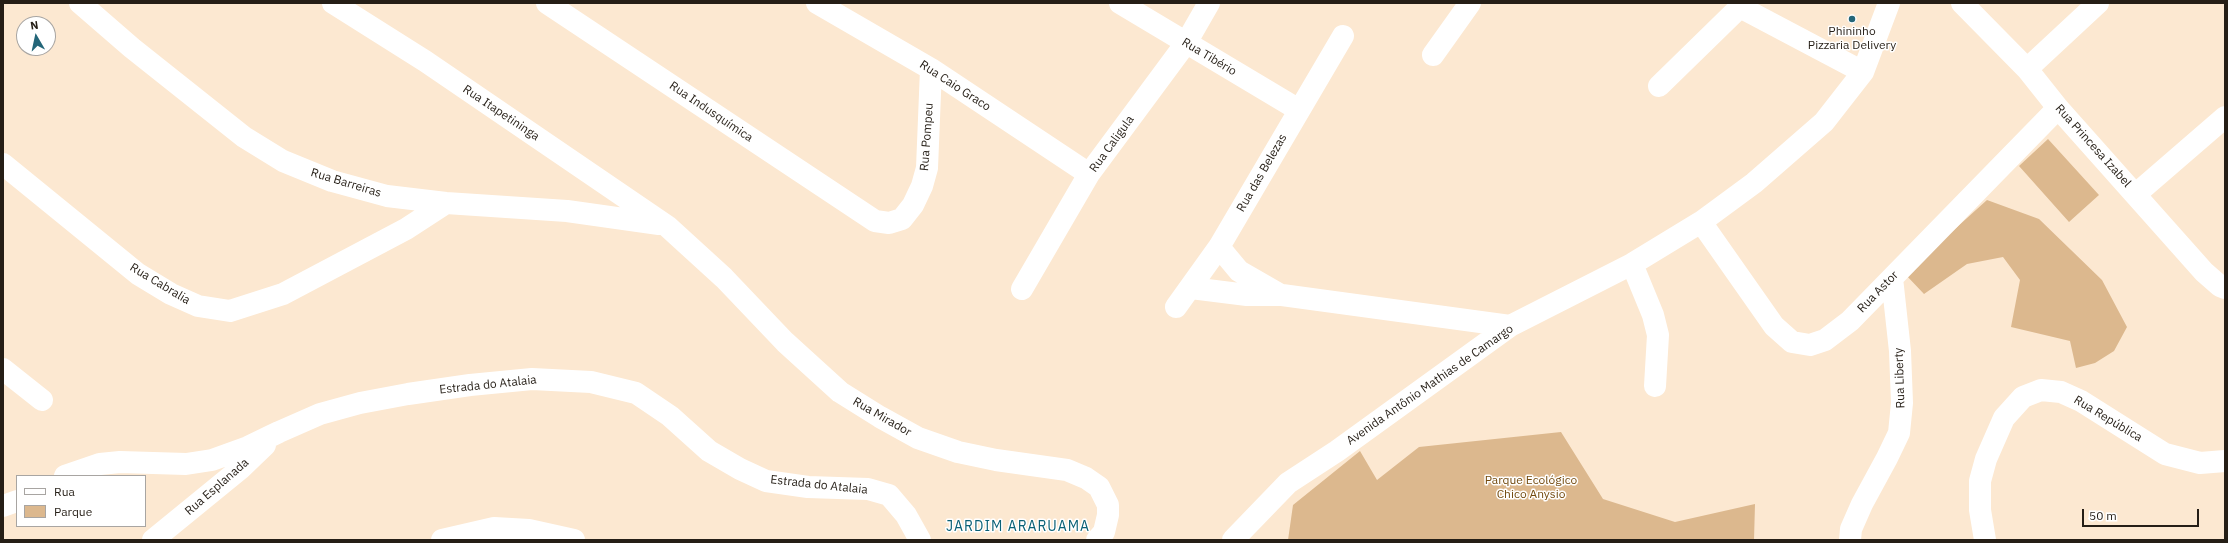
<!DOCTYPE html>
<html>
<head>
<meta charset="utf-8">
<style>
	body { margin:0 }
	#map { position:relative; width:2228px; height:543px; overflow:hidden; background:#fce8d1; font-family:"IBM Plex Sans",sans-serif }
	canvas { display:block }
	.frame { position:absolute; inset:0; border:4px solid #251e16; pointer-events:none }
	.legend { position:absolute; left:16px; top:475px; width:130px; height:52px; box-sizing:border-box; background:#fff; border:1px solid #a8a5a2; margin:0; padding:5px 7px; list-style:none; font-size:12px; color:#251e16 }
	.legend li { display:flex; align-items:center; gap:8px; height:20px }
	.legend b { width:20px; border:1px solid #a8a5a2 }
	.north { position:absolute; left:16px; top:16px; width:40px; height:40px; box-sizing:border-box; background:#fff; border:1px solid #a8a5a2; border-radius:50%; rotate:351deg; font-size:11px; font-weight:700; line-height:16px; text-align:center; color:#251e16 }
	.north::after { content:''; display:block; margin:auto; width:14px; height:18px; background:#246679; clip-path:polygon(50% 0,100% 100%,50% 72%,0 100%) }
	.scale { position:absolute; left:2082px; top:509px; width:117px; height:18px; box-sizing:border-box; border:2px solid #251e16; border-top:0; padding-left:5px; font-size:12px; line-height:14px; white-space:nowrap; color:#251e16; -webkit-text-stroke:3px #fff; paint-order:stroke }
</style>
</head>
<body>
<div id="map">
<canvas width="2228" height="543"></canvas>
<div class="frame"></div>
<ul class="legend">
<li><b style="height:5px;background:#fff"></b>Rua</li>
<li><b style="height:11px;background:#dcb88e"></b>Parque</li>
</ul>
<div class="north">N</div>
<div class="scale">50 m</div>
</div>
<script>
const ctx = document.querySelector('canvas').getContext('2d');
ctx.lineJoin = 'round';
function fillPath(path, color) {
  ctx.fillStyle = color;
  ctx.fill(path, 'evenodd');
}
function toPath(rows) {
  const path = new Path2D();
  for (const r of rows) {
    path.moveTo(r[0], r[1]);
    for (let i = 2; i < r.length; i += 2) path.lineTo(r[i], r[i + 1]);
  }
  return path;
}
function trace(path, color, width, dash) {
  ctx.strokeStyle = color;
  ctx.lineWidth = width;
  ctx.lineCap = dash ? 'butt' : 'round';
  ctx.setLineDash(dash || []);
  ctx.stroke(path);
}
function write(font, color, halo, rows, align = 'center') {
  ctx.font = font + ' "IBM Plex Sans",sans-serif';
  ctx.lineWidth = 3;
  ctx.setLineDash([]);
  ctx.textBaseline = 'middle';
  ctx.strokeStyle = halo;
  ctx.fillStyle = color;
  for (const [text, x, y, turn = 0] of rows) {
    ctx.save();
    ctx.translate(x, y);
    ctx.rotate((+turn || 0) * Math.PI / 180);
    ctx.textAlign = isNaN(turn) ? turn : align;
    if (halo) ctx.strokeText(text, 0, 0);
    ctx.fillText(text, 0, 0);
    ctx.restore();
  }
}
fillPath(toPath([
	[2048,139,2099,195,2069,222,2019,166],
	[1987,200,2039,219,2102,280,2127,327,2114,351,2095,363,2076,368,2070,341,2011,327,2020,280,2003,257,1967,264,1924,294,1905,274],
	[1561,432,1603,499,1675,522,1755,504,1754,540,1288,540,1293,505,1360,451,1377,480,1419,447]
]), '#dcb88e');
trace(toPath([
	[80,3,132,48,244,137,283,161,332,181,387,196,446,203,567,211,659,224],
	[333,3,425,61,667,226,724,278,785,342,840,392,880,417,918,438,958,452,996,460,1067,470,1086,478,1099,487,1108,505,1108,515,1104,532,1097,540],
	[547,3,875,221,889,223,902,219,913,205,922,186,927,168,931,69],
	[817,3,931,69,1089,174],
	[1120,3,1299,110],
	[1962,3,2027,69,2058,108,2204,272,2220,286,2225,288],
	[1740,7,1863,72],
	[1433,55,1470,3],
	[2027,69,2098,3],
	[1659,86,1740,7,1742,3],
	[3,164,138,274,171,294,198,306,230,311,283,294,406,229,446,203],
	[2136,194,2225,117],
	[1701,222,1774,326,1792,342,1810,345,1825,340,1850,321,2058,108],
	[1219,247,1239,271,1279,294],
	[1632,264,1653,315,1658,335,1655,386],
	[1191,288,1247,295,1282,295,1510,326],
	[1022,289,1089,174,1186,43,1209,3],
	[1176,307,1219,247,1343,36],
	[3,369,42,400],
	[65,476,100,464,120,462,186,464,212,460,248,447,279,432,320,414,360,403,408,394,470,385,532,379,591,382,636,393,670,416,709,451,740,469,766,481,808,487,868,489,889,495,906,515,920,540],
	[3,506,17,501],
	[153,540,240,469,265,445],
	[442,540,494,528,529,530,574,540],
	[1233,540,1288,483,1337,451,1510,326,1632,264,1701,222,1754,183,1824,122,1863,72,1889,3],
	[1850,540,1851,529,1862,504,1887,458,1899,433,1902,403,1900,351,1892,278],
	[1985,540,1980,510,1980,481,1986,459,2004,418,2023,397,2041,390,2061,392,2081,401,2165,454,2200,463,2225,461]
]), '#fff', 22);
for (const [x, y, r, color] of [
	[1852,19,4,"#246679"]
]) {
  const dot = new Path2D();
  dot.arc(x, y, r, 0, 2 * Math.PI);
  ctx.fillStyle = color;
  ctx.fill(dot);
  trace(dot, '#fff', 1.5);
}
write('12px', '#251e16', '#fff', [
	["Phininho",1852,32],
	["Pizzaria Delivery",1852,46]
]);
write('12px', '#251e16', '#fff', [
	["Rua Tibério",1209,57,31],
	["Rua Caio Graco",955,86,33],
	["Rua Indusquímica",711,112,34],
	["Rua Itapetininga",501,113,34],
	["Rua Pompeu",927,137,-86],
	["Rua Caligula",1112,144,-54],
	["Rua Princesa Izabel",2093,146,48],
	["Rua das Belezas",1262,173,-60],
	["Rua Barreiras",346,183,17],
	["Rua Cabralia",160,284,31],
	["Rua Astor",1878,292,-46],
	["Rua Liberty",1900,378,-92],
	["Estrada do Atalaia",488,385,-6],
	["Avenida Antônio Mathias de Camargo",1430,385,-35],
	["Rua Mirador",882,417,30],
	["Rua República",2108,419,31],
	["Estrada do Atalaia",819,485,6],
	["Rua Esplanada",217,487,-41]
]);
write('12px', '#734a0e', '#fff', [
	["Parque Ecológico",1531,481],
	["Chico Anysio",1531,495]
]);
ctx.letterSpacing = '1px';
write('14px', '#0b6176', '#fff', [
	["JARDIM ARARUAMA",1018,527]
]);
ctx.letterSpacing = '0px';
</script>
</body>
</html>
